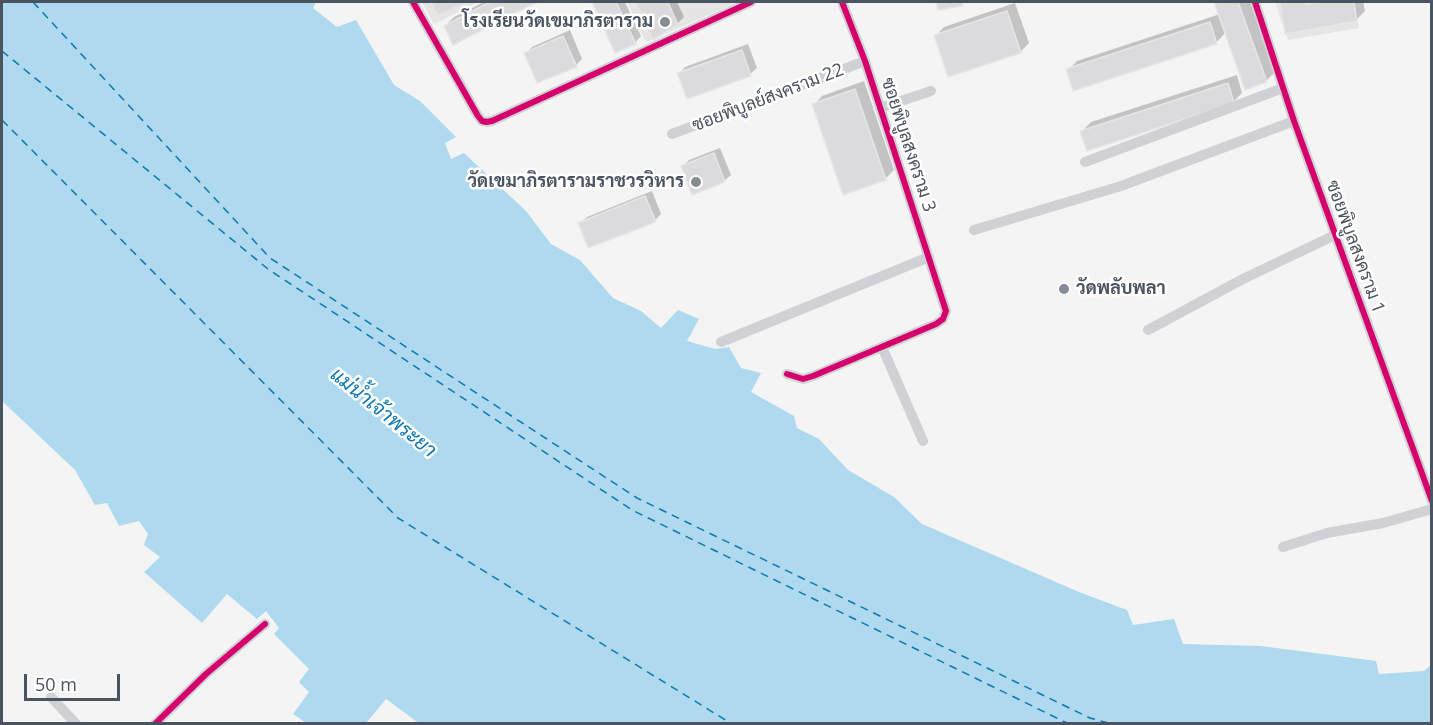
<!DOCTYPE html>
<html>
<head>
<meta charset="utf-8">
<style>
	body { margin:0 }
	#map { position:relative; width:1433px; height:725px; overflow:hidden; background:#f4f4f4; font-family:"Open Sans",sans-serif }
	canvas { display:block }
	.frame { position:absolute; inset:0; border:3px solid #4a5360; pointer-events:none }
	.scale { position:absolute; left:24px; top:674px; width:96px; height:27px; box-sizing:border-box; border:3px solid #4a5360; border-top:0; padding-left:8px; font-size:18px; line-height:21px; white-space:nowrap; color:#4a5360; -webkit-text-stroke:4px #fff; paint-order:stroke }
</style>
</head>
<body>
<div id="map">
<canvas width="1433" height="725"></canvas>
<div class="frame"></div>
<div class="scale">50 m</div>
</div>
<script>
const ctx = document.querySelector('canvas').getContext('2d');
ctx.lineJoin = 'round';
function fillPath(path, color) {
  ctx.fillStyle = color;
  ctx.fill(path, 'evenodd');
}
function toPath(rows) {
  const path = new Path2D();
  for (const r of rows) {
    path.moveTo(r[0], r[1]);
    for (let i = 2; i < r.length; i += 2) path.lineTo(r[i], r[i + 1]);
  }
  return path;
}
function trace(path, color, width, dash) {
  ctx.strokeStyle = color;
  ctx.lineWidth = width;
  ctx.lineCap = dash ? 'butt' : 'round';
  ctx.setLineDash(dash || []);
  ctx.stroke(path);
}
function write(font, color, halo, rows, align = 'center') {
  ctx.font = font + ' "Open Sans",Sarabun,sans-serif';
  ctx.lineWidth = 5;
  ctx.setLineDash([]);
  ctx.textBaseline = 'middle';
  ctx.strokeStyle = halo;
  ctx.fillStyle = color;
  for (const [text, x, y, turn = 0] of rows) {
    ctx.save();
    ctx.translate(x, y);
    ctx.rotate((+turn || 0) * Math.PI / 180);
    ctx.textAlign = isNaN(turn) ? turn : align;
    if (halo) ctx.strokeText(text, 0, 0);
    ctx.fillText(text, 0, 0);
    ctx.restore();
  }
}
fillPath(toPath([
	[422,2,478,2,434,24],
	[627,2,739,2,646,42],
	[1275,2,1355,2,1359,28,1288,40]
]), '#e6e5e6');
fillPath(toPath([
	[2,2,316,2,313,8,337,27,356,20,394,85,420,101,456,137,445,143,451,159,464,153,526,211,551,244,580,260,613,298,641,311,661,328,678,310,699,319,687,341,715,349,729,347,741,368,761,373,751,392,794,416,797,428,819,439,848,470,894,497,922,524,1079,592,1127,610,1133,625,1174,619,1183,644,1261,646,1376,661,1379,674,1424,671,1431,665,1431,723,420,724,386,699,366,723,306,723,293,714,309,692,299,682,309,669,274,634,279,628,266,611,257,619,227,594,202,623,144,572,160,557,144,545,148,534,139,521,119,526,107,503,95,505,75,470,2,401]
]), '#afd9ee');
fillPath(toPath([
	[484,2,533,2,454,43,445,26,454,17],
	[593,2,625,2,641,36,635,43,616,51],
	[637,2,677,2,684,17,677,24,654,38],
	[1215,2,1250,2,1275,72,1266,81,1226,32,1216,43,1068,70,1077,61,1220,14],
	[1281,2,1363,2,1365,11,1356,20,1286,32],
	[1015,3,1029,43,1020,52,935,36,944,27],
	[570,30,582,59,576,65,526,53,532,47],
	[748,44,757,68,750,74,688,98,679,74,685,67],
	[1237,75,1242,93,1233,102,1082,131,1091,122],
	[864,81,894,170,885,179,814,105,822,96],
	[720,148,731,175,724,181,683,166,689,160],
	[652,191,661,214,655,220,580,223,587,217]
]), '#0003');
trace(toPath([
	[33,2,270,258,637,498,1090,718,1112,724],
	[2,51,268,269,632,510,1069,724],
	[2,120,398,518,732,724]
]), '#0e78b0', 1.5, [8, 6]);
const building = toPath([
	[431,2,467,2,438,16,431,2],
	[490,2,537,2,453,45,444,26,490,2],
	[592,2,616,2,636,44,615,53,592,2],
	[636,2,668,2,678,25,653,40,636,2],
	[936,2,962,2,963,6,938,10,936,2],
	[1214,2,1238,2,1267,82,1245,90,1214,2],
	[1280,2,1306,2,1306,4,1321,2,1354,2,1357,21,1285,34,1280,2],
	[1007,11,1021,53,948,77,934,35,1007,11],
	[1210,22,1217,44,1073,91,1066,69,1210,22],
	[563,36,577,67,537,83,524,53,563,36],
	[742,50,751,76,687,99,677,73,742,50],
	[1228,83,1234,103,1087,151,1080,131,1228,83],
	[855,89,886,180,843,195,812,104,855,89],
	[714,153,725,182,692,195,681,166,714,153],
	[645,196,656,222,588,248,578,223,645,196]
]);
fillPath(building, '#dbdbdd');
trace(building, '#e5e6e7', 1.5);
trace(toPath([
	[413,2,478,116,482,121,486,122,492,121,751,2],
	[1255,2,1294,121,1432,501],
	[880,108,931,91],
	[672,134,865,61],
	[1085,162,1283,88],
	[974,230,1121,186,1294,121],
	[1148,330,1243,279,1335,235],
	[721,342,929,257],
	[882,347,923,441],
	[787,374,803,379,813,376,936,324,943,319,946,311,865,61,842,2],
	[1283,547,1327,533,1383,523,1432,509],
	[51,697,76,724],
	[155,724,206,674,265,624]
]), '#cfd1d4', 10);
trace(toPath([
	[413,2,478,116,482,121,486,122,492,121,751,2],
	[1255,2,1294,121,1432,501],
	[787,374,803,379,813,376,936,324,943,319,946,311,865,61,842,2],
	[155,724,206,674,265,624]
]), '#d6006c', 6);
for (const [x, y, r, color] of [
	[665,22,6,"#868b94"],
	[696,182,6,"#868b94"],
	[1064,289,6,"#868b94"]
]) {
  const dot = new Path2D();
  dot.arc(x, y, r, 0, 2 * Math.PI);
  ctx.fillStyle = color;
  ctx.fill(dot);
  trace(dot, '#fff', 2);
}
write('bold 18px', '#4a5360', '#fff', [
	["โรงเรียนวัดเขมาภิรตาราม",653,22],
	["วัดเขมาภิรตารามราชวรวิหาร",684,182],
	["วัดพลับพลา",1076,289,"left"]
], 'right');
write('18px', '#4a5360', '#fff', [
	["ซอยพิบูลย์สงคราม 22",768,98,-21],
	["ซอยพิบูลสงคราม 3",908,145,72],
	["ซอยพิบูลสงคราม 1",1355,247,70]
]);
write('italic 20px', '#0e78b0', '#fff', [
	["แม่น้ำเจ้าพระยา",383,413,39]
]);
</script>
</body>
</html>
